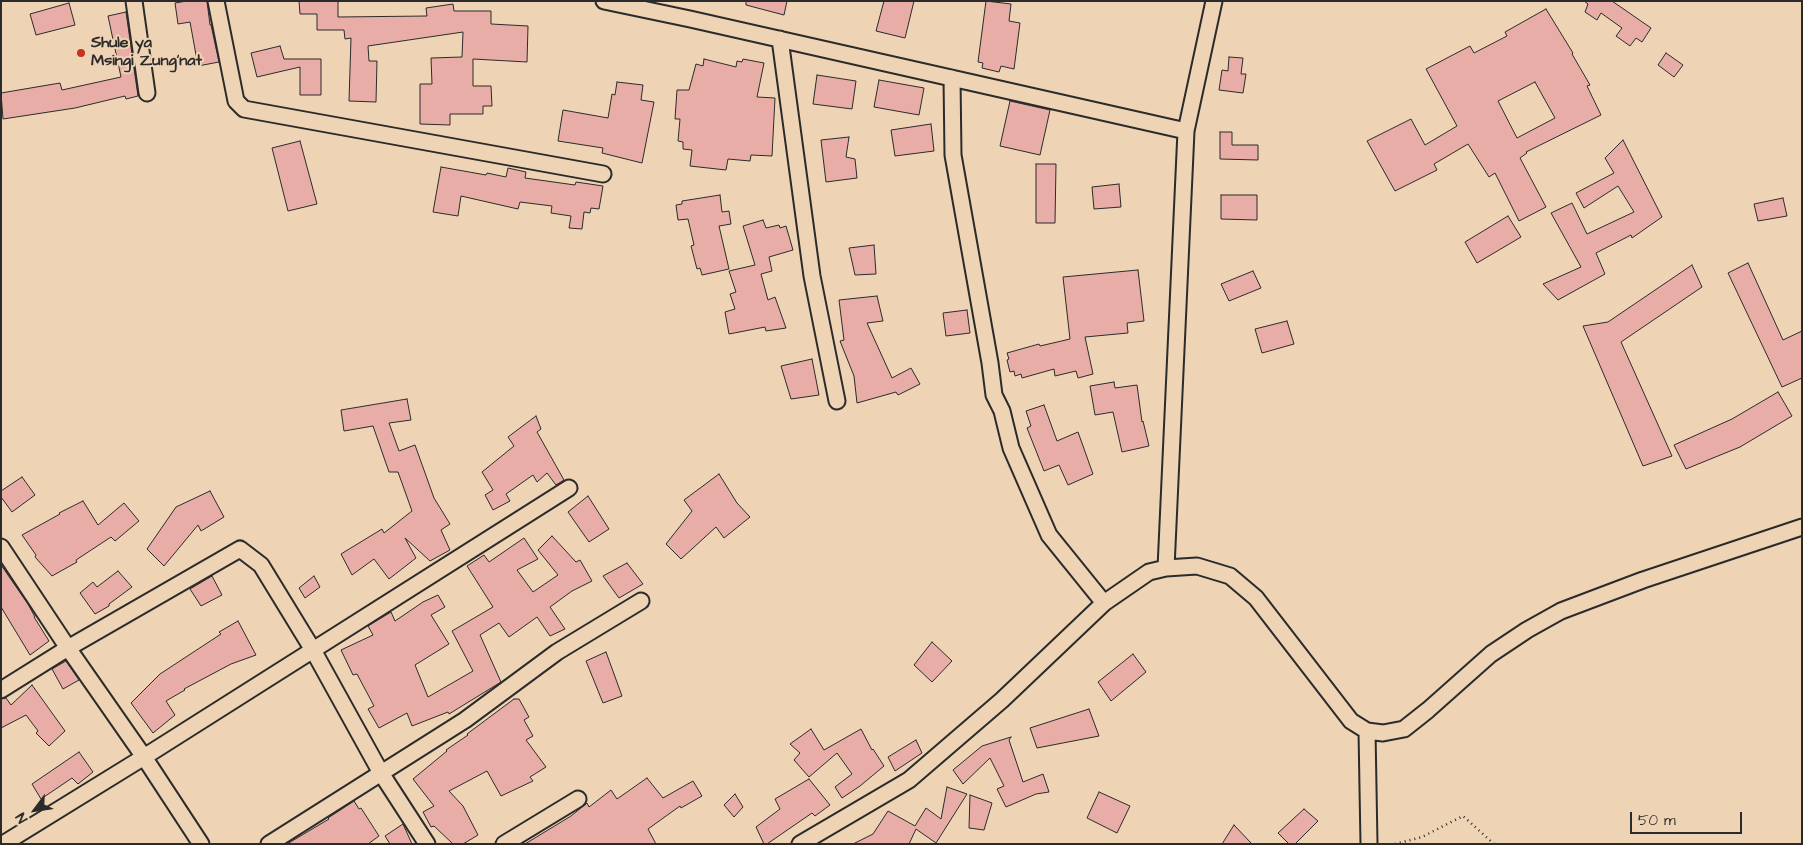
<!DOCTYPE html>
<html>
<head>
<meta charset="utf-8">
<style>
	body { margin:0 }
	#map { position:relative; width:1803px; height:845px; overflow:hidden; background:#eed4b5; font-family:"Architects Daughter",sans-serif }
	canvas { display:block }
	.frame { position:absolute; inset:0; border:2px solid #2b2b2b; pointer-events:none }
	.north { position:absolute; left:10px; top:785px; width:50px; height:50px; -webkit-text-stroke:4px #eed4b5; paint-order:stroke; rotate:239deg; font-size:14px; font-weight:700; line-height:20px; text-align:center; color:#2b2b2b }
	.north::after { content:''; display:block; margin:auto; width:18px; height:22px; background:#2b2b2b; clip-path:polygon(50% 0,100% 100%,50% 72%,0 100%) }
	.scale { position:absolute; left:1630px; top:812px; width:112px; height:22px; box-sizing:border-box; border:2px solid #2b2b2b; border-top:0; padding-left:6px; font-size:15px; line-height:18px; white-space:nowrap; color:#2b2b2b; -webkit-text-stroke:4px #eed4b5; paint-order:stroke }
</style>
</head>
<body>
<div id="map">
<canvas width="1803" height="845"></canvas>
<div class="frame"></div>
<div class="north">N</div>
<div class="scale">50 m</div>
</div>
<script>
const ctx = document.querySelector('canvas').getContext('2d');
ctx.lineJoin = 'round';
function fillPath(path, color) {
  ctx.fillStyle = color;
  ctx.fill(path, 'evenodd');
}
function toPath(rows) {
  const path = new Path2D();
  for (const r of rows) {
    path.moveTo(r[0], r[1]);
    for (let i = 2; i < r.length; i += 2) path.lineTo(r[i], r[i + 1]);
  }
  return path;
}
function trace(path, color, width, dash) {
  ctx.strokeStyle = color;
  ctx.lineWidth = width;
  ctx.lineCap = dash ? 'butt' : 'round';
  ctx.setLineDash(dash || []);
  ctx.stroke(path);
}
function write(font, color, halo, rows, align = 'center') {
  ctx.font = font + ' "Architects Daughter",sans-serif';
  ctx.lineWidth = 4;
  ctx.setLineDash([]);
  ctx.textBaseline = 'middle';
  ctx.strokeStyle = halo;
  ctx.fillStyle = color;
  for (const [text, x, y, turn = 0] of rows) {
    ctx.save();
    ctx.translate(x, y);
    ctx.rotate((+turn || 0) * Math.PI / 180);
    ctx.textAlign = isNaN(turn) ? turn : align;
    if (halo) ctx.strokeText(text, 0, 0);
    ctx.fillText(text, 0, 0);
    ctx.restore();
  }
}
const building = toPath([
	[187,1,207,1,210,25,211,25,219,62,198,66,190,22,178,24,175,3,187,1],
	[299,1,338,1,338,17,427,16,426,8,453,4,454,11,491,11,491,24,528,26,527,62,473,59,473,86,491,86,492,106,483,106,483,114,450,114,450,125,420,124,420,84,432,84,431,58,462,57,463,32,368,46,369,61,377,61,376,102,349,101,351,38,345,39,344,30,317,30,317,14,300,14,299,1],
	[746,1,787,1,784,15,746,5,746,1],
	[884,1,914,1,905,38,876,31,884,1],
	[986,1,1011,4,1009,21,1020,23,1014,69,1001,66,999,72,982,68,983,63,978,62,986,1],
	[1584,1,1612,1,1651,28,1642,42,1636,38,1630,46,1616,36,1622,28,1601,13,1597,20,1585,12,1588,4,1584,1],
	[69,3,75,25,36,35,30,14,69,3],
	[1546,9,1573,53,1572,54,1590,85,1587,86,1601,115,1526,152,1527,153,1520,158,1546,207,1519,221,1495,173,1489,177,1468,144,1434,164,1437,170,1395,191,1367,141,1411,119,1425,145,1457,126,1426,69,1470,46,1474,53,1507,36,1505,32,1546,9],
	[1535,82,1555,118,1517,138,1498,101,1535,82],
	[126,12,138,96,126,99,125,96,75,108,3,119,1,93,60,83,62,90,121,77,108,16,126,12],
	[280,46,284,59,321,59,321,95,300,95,300,67,257,77,251,53,280,46],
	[1666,53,1683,65,1674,77,1658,65,1666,53],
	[1229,57,1243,58,1241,74,1246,74,1243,93,1219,90,1222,70,1228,71,1229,57],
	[704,59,736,67,737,61,742,62,743,59,764,63,757,97,775,98,772,156,751,155,750,161,728,159,726,170,690,166,692,150,683,149,683,142,678,141,680,119,675,119,677,90,689,90,696,64,703,66,704,59],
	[817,75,856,81,852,109,813,104,817,75],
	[879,80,924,88,919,115,874,107,879,80],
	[617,82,643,85,641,100,654,102,642,163,602,153,603,148,558,141,563,110,608,118,612,94,615,95,617,82],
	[1010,101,1050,110,1040,155,1000,146,1010,101],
	[931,124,934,151,895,156,891,130,931,124],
	[1220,132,1232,132,1232,145,1258,145,1258,160,1220,159,1220,132],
	[849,137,846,157,855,159,857,178,826,182,821,140,849,137],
	[1623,140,1662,217,1632,238,1631,235,1596,253,1605,274,1558,300,1543,284,1581,267,1551,213,1572,203,1587,234,1634,212,1618,186,1584,208,1576,193,1614,173,1605,158,1623,140],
	[300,141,317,204,288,211,272,148,300,141],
	[1036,164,1056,164,1055,223,1036,223,1036,164],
	[441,167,486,175,487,173,506,177,508,168,526,172,525,178,575,185,576,182,603,186,599,209,591,208,590,213,584,212,582,229,569,228,571,216,551,213,552,206,520,202,518,209,461,196,458,216,433,212,441,167],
	[1119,184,1121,207,1094,209,1092,187,1119,184],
	[720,195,722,212,729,211,731,224,719,226,729,269,702,275,700,268,697,269,691,246,694,245,688,219,678,220,676,205,682,204,682,201,720,195],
	[1221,195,1257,195,1257,220,1221,219,1221,195],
	[1783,198,1787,216,1758,221,1754,204,1783,198],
	[1508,216,1521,237,1477,263,1465,242,1508,216],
	[763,220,766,228,779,225,780,228,786,226,793,250,769,257,772,271,761,274,768,300,775,297,786,328,766,331,765,327,729,334,725,312,735,309,730,294,736,292,729,271,755,265,743,226,763,220],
	[874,245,876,274,855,275,849,248,874,245],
	[1748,263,1783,340,1802,331,1802,378,1782,387,1728,273,1748,263],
	[1692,265,1702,287,1621,342,1672,456,1643,466,1583,326,1608,322,1692,265],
	[1138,270,1144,321,1127,323,1128,333,1085,337,1093,374,1078,378,1076,371,1055,376,1054,369,1022,378,1021,374,1015,376,1014,371,1010,372,1007,360,1009,359,1007,353,1039,344,1040,346,1070,339,1063,277,1138,270],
	[1253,271,1261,288,1229,301,1221,284,1253,271],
	[877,296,883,321,867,323,892,378,911,368,920,384,898,395,896,392,857,403,854,376,840,341,844,340,839,300,877,296],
	[967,310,970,333,946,336,943,313,967,310],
	[1287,321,1294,344,1262,353,1255,329,1287,321],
	[812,359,819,395,791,399,781,366,812,359],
	[1114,382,1115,388,1137,385,1142,422,1143,421,1149,446,1122,452,1113,412,1095,415,1090,386,1114,382],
	[1778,392,1792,416,1740,447,1686,469,1674,445,1732,419,1778,392],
	[407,399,411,420,389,423,399,451,415,445,434,498,450,524,441,530,450,550,430,561,405,538,416,558,389,579,374,559,352,575,341,554,382,529,384,533,412,511,398,472,389,472,373,426,344,431,341,410,407,399],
	[1044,405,1057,441,1078,432,1093,474,1068,485,1059,465,1044,471,1027,428,1031,426,1026,411,1044,405],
	[536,416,541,429,537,432,564,480,556,485,547,473,537,482,533,475,506,494,510,501,493,510,485,495,493,490,482,472,514,446,508,437,536,416],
	[719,474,737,503,750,517,724,538,716,527,681,559,666,544,692,511,684,500,719,474],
	[22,477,35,495,12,512,1,497,1,491,22,477],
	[210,491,224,517,201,531,198,525,164,566,147,549,176,507,210,491],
	[588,496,609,529,589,542,568,512,588,496],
	[83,501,98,525,124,503,139,521,115,541,111,537,76,560,77,562,52,576,35,557,36,555,22,535,60,514,59,513,83,501],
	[552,536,576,562,580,560,592,581,572,591,550,607,565,629,550,636,537,617,509,637,499,623,480,635,501,682,449,714,448,712,412,726,407,713,379,728,368,709,374,706,357,674,353,675,341,650,373,635,368,626,391,612,395,621,423,602,438,595,445,607,431,615,449,644,415,665,428,697,473,671,452,631,493,607,467,566,484,555,489,562,524,538,538,559,517,570,533,592,558,575,538,550,552,536],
	[627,563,643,584,619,598,603,576,627,563],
	[1,565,28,604,35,617,34,617,49,641,30,655,1,607,1,565],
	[118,571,132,587,109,604,109,606,95,614,80,593,93,582,97,587,118,571],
	[212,576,222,595,201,606,190,589,212,576],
	[314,576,320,587,305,598,299,588,314,576],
	[238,621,256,655,231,664,184,689,185,690,166,701,175,715,153,733,131,703,160,674,221,634,219,632,238,621],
	[932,642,952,661,932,682,914,665,932,642],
	[606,652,622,696,603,703,586,661,606,652],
	[1133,654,1146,672,1111,701,1098,682,1133,654],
	[66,661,79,680,63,689,52,669,66,661],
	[32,685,65,731,49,746,36,733,38,731,26,715,1,728,1,699,6,698,11,705,32,685],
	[514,699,519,699,529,717,524,720,533,736,526,740,546,767,530,777,533,781,501,796,487,771,449,791,463,806,478,835,463,844,453,844,434,826,431,827,423,812,434,806,413,779,447,751,446,750,468,735,467,734,514,699],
	[1089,709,1099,736,1037,748,1030,728,1089,709],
	[811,729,824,750,861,729,872,750,873,749,884,766,860,786,842,798,835,787,852,774,837,753,809,777,794,760,800,753,790,744,811,729],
	[1011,737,1009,740,1023,782,1043,774,1049,792,1036,794,1006,807,997,789,1004,786,990,758,963,784,953,770,982,746,1011,737],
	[916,740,922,753,895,771,888,757,916,740],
	[79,752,93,772,78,784,72,778,41,799,32,784,79,752],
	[647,778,663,798,693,781,702,796,681,808,680,806,648,829,656,844,525,844,571,816,587,803,589,807,611,790,617,799,647,778],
	[809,779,830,805,815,816,812,813,767,844,764,844,756,827,780,809,775,799,809,779],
	[947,787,967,794,936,843,916,829,909,844,853,844,873,834,888,811,915,826,926,808,941,819,947,787],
	[1099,792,1130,806,1117,833,1087,818,1099,792],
	[735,794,743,807,734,817,724,805,735,794],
	[970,795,992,803,984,830,969,828,970,795],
	[354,801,359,809,361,808,379,836,368,844,287,844,329,819,328,818,354,801],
	[1304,809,1318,821,1295,844,1289,844,1278,833,1304,809],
	[403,824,412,844,390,844,385,836,403,824],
	[1234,825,1252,844,1222,844,1234,825]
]);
fillPath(building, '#e8ada6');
trace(building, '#2b2b2b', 1);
const minor = toPath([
	[134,1,147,93],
	[216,1,236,101,244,109,603,174],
	[604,1,690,19,1186,131],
	[780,39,812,276,837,401],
	[952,78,953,155,990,363,994,395,1002,411,1011,448,1049,535,1104,603],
	[1,547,68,648,144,757,201,844],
	[1166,568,1186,131,1214,1],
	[1,690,68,648,240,549,261,565,313,650,381,773,427,844],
	[1367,731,1369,844],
	[3,844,144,757,569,488],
	[269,844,465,720,557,652,641,601],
	[504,844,578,799],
	[800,844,909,780,1002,700,1104,603,1149,572,1166,568,1197,566,1230,576,1256,598,1351,721,1367,731,1383,733,1404,729,1428,710,1491,654,1527,630,1561,611,1643,580,1802,527]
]);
trace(minor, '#2b2b2b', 19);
trace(toPath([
	[1395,844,1422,837,1463,816,1494,844]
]), '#2b2b2b', 2.5, [1, 4]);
trace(minor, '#eed4b5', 15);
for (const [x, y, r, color] of [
	[81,53,5,"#c8321e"]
]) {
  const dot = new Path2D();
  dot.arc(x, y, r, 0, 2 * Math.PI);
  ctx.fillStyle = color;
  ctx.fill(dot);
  trace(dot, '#eed4b5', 2);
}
write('bold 16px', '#2b2b2b', '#eed4b5', [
	["Shule ya",91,44],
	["Msingi Zung'nat",91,62]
], 'left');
</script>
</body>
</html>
